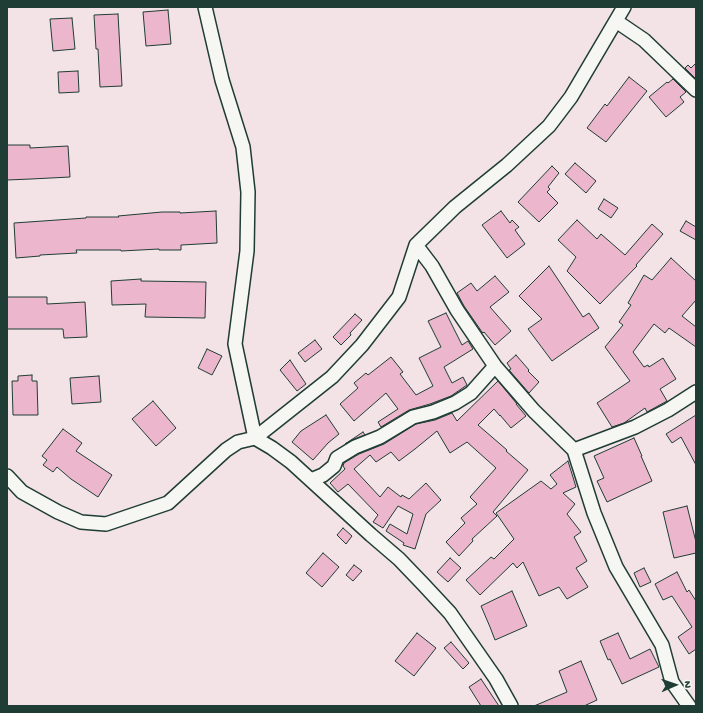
<!DOCTYPE html>
<html>
<head>
<meta charset="utf-8">
<style>
	body { margin:0 }
	#map { position:relative; width:703px; height:713px; overflow:hidden; background:#f3e3e7; font-family:"Gochi Hand",sans-serif }
	canvas { display:block }
	.frame { position:absolute; inset:0; border:8px solid #1f3d34; pointer-events:none }
	.north { position:absolute; left:655px; top:665px; width:40px; height:40px; -webkit-text-stroke:3px #f6f6f2; paint-order:stroke; rotate:88deg; font-size:11px; font-weight:700; line-height:16px; text-align:center; color:#1f3d34 }
	.north::after { content:''; display:block; margin:auto; width:14px; height:18px; background:#1f3d34; clip-path:polygon(50% 0,100% 100%,50% 72%,0 100%) }
</style>
</head>
<body>
<div id="map">
<canvas width="703" height="713"></canvas>
<div class="frame"></div>
<div class="north">N</div>
</div>
<script>
const ctx = document.querySelector('canvas').getContext('2d');
ctx.lineJoin = 'round';
function fillPath(path, color) {
  ctx.fillStyle = color;
  ctx.fill(path, 'evenodd');
}
function toPath(rows) {
  const path = new Path2D();
  for (const r of rows) {
    path.moveTo(r[0], r[1]);
    for (let i = 2; i < r.length; i += 2) path.lineTo(r[i], r[i + 1]);
  }
  return path;
}
function trace(path, color, width, dash) {
  ctx.strokeStyle = color;
  ctx.lineWidth = width;
  ctx.lineCap = dash ? 'butt' : 'round';
  ctx.setLineDash(dash || []);
  ctx.stroke(path);
}
const building = toPath([
	[168,10,171,44,146,46,143,12,168,10],
	[118,14,122,86,100,87,98,49,96,49,94,15,118,14],
	[72,18,75,49,53,51,50,19,72,18],
	[696,63,696,79,685,68,688,65,691,68,696,63],
	[78,71,79,92,59,93,58,72,78,71],
	[629,77,647,91,606,142,587,128,605,104,607,106,629,77],
	[673,79,686,92,680,97,684,102,666,117,649,97,667,82,668,83,673,79],
	[7,145,30,145,30,148,68,146,70,177,31,179,7,180,7,145],
	[575,163,596,181,586,193,565,174,575,163],
	[552,166,559,173,548,187,550,189,547,192,558,203,539,222,518,202,552,166],
	[604,199,618,208,611,218,598,209,604,199],
	[216,211,217,243,181,245,181,250,159,250,159,249,121,251,121,250,76,250,77,253,40,255,40,256,16,258,14,223,86,218,86,217,119,217,118,216,162,212,180,212,180,213,216,211],
	[501,211,510,223,512,220,519,227,515,230,525,244,507,258,482,225,501,211],
	[577,220,597,239,601,234,625,255,652,224,663,234,636,265,637,266,600,304,567,271,576,257,558,240,577,220],
	[686,221,696,227,696,240,680,231,686,221],
	[671,258,696,281,696,300,682,316,696,327,696,347,669,328,665,333,654,324,633,352,644,367,648,365,649,367,663,358,676,379,660,389,667,401,647,412,645,408,624,423,612,427,597,403,630,381,605,347,623,325,619,322,631,305,628,303,644,275,652,280,671,258],
	[549,266,583,317,589,313,599,328,552,361,528,329,542,319,519,296,549,266],
	[495,276,509,292,490,307,511,331,495,345,484,332,483,333,482,332,464,306,457,293,471,283,477,291,495,276],
	[141,279,141,281,206,282,205,318,145,317,146,304,112,305,111,281,141,279],
	[7,297,47,297,47,304,85,302,87,337,64,338,63,329,7,329,7,297],
	[446,313,462,345,468,341,473,349,444,367,452,383,463,377,467,385,451,396,430,404,409,410,381,427,378,422,398,409,386,393,354,421,340,404,358,388,354,383,366,373,368,375,391,357,403,372,400,374,416,395,433,386,419,358,441,347,428,321,446,313],
	[355,314,362,320,350,333,351,335,341,345,333,337,355,314],
	[315,340,322,349,305,362,298,353,315,340],
	[207,349,222,356,212,375,198,368,207,349],
	[516,355,529,370,528,371,539,382,529,393,509,370,511,369,507,363,516,355],
	[290,360,306,384,297,391,280,370,290,360],
	[32,375,32,381,37,381,38,415,13,415,12,381,18,381,18,376,32,375],
	[99,376,101,402,72,404,70,378,99,376],
	[498,381,517,404,516,404,526,416,511,428,500,415,500,416,494,409,478,425,507,450,506,451,528,470,493,512,497,516,472,539,473,541,459,556,446,542,465,523,461,518,477,504,470,497,496,468,467,442,450,453,437,431,415,449,399,461,391,452,376,462,370,455,354,469,380,497,388,487,401,497,402,495,409,499,426,483,441,500,426,514,415,549,403,545,404,543,386,531,390,524,407,534,413,514,398,506,383,528,373,522,378,515,348,484,338,492,330,483,345,469,343,466,344,463,359,454,384,444,416,424,435,420,452,413,457,421,498,381],
	[153,401,176,428,156,446,132,419,153,401],
	[326,415,339,434,328,443,313,460,292,442,301,431,326,415],
	[696,415,696,465,681,437,672,443,666,434,696,415],
	[63,429,82,443,76,451,112,475,98,497,71,479,57,467,53,472,43,465,47,460,42,456,63,429],
	[363,432,365,435,352,440,345,444,363,432],
	[634,438,642,456,641,456,652,481,607,502,597,481,604,478,594,456,634,438],
	[568,461,576,487,563,493,575,504,567,514,581,532,574,537,587,561,576,568,588,587,567,599,559,587,539,596,523,562,517,568,513,563,480,595,466,580,491,557,494,559,514,539,496,513,541,481,551,489,557,484,550,475,568,461],
	[687,506,696,542,696,553,674,558,663,512,687,506],
	[343,528,352,536,346,544,337,535,343,528],
	[323,553,339,567,322,587,306,573,323,553],
	[450,558,461,568,448,582,437,572,450,558],
	[354,565,362,571,353,581,346,575,354,565],
	[644,568,651,582,640,587,634,573,644,568],
	[677,572,687,592,689,590,696,601,696,649,689,654,678,637,692,627,672,596,663,600,655,584,677,572],
	[512,591,527,626,495,640,490,627,481,606,512,591],
	[417,633,436,648,414,676,395,661,417,633],
	[618,633,630,659,650,649,659,667,622,684,610,659,608,660,600,641,618,633],
	[451,642,469,663,463,669,444,648,451,642],
	[581,661,597,700,584,706,534,706,567,692,559,671,581,661],
	[481,679,499,706,481,706,469,687,481,679]
]);
fillPath(building, '#ecb6cd');
trace(building, '#1f3d34', 1);
const minor = toPath([
	[205,7,222,80,243,147,248,192,247,251,235,344,255,438,272,448,291,462,371,535,399,559,423,584,450,613,496,679,511,706],
	[616,21,644,40,696,90],
	[416,245,432,266,457,310,495,366,534,411,574,450,594,513,616,567,662,645,672,682,689,706],
	[574,450,635,427,668,410,696,392],
	[7,476,22,492,58,512,81,522,106,524,168,503,226,450,238,442,255,438,332,377,362,345,399,297,416,245,455,207,507,165,549,126,571,97,624,7],
	[311,480,323,475,334,466,337,458,355,447,380,437,413,417,433,412,455,403,471,393,495,366]
]);
trace(minor, '#1f3d34', 16);
trace(minor, '#f6f6f2', 13);
</script>
</body>
</html>
